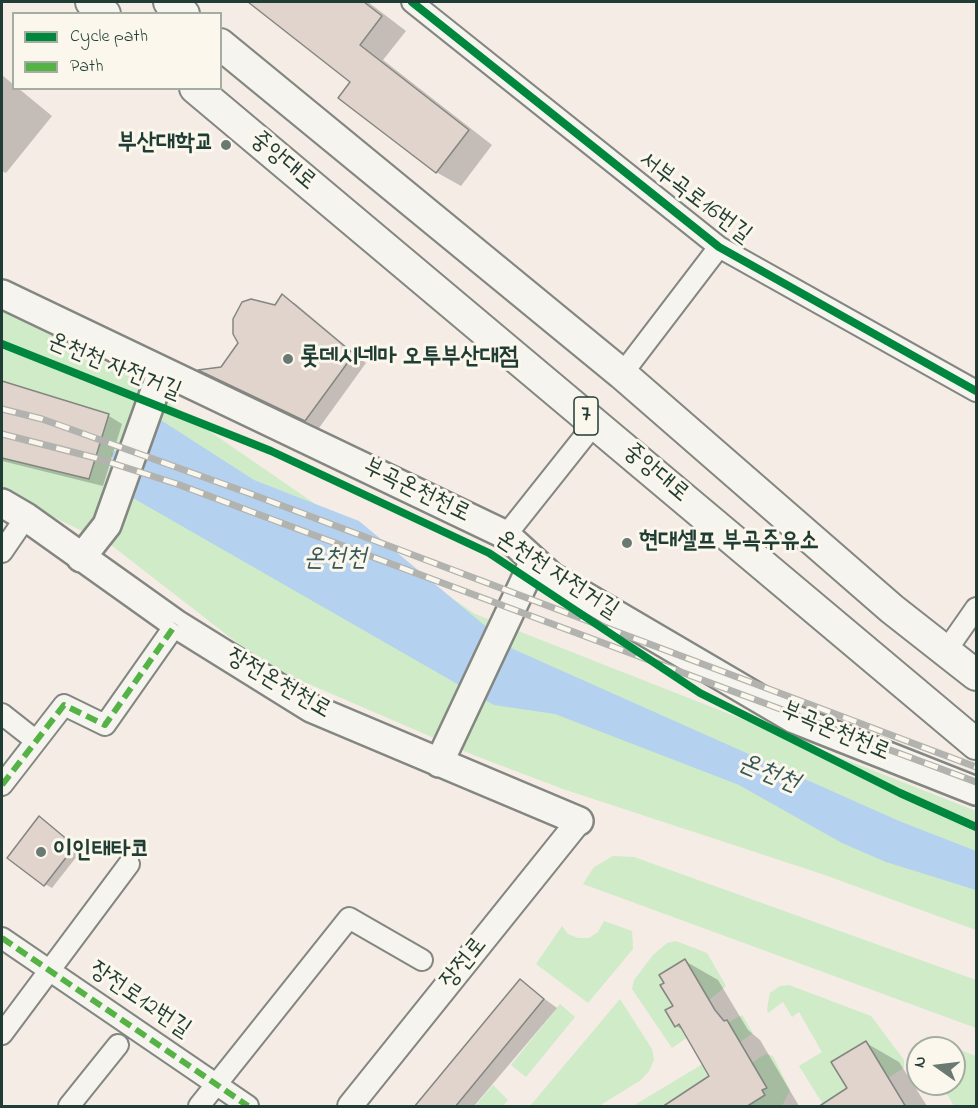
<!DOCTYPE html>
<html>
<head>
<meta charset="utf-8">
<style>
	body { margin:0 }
	#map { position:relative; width:978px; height:1108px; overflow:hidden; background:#f4ece5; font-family:"Indie Flower",sans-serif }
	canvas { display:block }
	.frame { position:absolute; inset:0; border:3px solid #1f3d34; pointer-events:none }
	.legend { position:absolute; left:12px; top:12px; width:210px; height:78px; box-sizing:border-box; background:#fbf7ec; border:2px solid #a3ada2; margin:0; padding:8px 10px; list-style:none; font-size:18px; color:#1f3d34 }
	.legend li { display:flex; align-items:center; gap:12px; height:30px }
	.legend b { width:30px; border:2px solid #a3ada2 }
	.north { position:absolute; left:906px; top:1036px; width:60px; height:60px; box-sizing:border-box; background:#fbf7ec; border:2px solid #a3ada2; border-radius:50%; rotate:284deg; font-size:16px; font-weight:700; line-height:24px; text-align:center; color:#1f3d34 }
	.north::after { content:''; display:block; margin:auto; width:21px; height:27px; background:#6a7a72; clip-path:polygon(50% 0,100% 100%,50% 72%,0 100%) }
</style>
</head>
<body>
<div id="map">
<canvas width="978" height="1108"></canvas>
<div class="frame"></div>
<ul class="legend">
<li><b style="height:8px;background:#00873e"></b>Cycle path</li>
<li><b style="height:8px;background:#55b346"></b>Path</li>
</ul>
<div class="north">N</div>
</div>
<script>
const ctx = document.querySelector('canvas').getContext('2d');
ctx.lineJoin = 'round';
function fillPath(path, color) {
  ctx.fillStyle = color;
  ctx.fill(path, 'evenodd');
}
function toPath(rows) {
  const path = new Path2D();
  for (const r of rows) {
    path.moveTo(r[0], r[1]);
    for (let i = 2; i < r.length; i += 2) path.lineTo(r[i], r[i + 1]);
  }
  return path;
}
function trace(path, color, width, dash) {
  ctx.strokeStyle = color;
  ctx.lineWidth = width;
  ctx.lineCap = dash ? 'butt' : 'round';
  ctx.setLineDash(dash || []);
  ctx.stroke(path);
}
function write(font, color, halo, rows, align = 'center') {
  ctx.font = font + ' "Indie Flower","Poor Story",sans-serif';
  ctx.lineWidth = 6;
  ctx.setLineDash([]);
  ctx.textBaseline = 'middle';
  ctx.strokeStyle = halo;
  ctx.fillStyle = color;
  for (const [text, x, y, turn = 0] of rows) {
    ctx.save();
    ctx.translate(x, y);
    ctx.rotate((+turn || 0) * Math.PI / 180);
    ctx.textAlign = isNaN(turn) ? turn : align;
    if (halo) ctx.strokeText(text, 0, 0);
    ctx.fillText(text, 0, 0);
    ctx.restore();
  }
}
fillPath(toPath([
	[2,310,125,373,475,614,976,811,976,930,822,874,563,789,476,756,267,666,111,545,2,492],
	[613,856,634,857,976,980,976,1028,583,884,594,867],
	[604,921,632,931,633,949,588,1003,536,964,562,926,568,934,578,938,589,938,598,932],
	[676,941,707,953,726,986,707,1002,722,1026,742,1015,753,1033,732,1048,744,1069,760,1057,767,1054,773,1056,790,1090,782,1106,633,1106,716,1056,698,1030,672,1048,632,989,634,980,653,955,667,943],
	[789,985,871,1016,904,1060,904,1068,883,1081,824,1106,799,1066,822,1052,799,1012,792,1017,783,1002,768,1013,767,1009,770,993,780,986],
	[620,999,652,1049,654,1060,649,1071,641,1080,599,1106,530,1106],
	[560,1004,575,1017,526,1077,511,1065],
	[952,1047,976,1056,976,1106,954,1106,941,1084,954,1084,954,1048,946,1048],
	[493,1085,508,1100,503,1106,475,1106]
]), '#cfebc8');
fillPath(toPath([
	[159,419,254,480,359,521,513,649,899,821,976,851,976,890,886,862,842,843,739,785,555,714,494,705,126,494,111,454]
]), '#b4d1ef');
fillPath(toPath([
	[251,2,368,2,406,31,383,60,492,145,461,186,436,172,352,81],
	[2,75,14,85,14,88,18,88,52,116,6,173,2,171],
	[282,296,296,304,366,363,319,428,203,371,222,368],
	[2,383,109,416,122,424,103,486,2,461],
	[40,818,81,851,52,888,45,884],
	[685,961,718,980,748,1030,760,1040,799,1106,672,1106,711,1076,685,1031,676,1026,675,1006],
	[520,981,557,1008,474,1106,416,1106],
	[866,1043,899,1062,927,1106,835,1106,849,1089]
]), '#0003');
const building = toPath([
	[248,2,364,2,382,16,360,45,469,130,436,173,338,98,350,82,248,2],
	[282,294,354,354,305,421,198,370,221,367,238,343,233,334,233,319,242,302,251,299,275,305,282,294],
	[2,381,109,414,89,479,2,458,2,381],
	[39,816,75,846,44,886,7,858,39,816],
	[685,959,715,1010,724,1021,727,1020,767,1088,762,1090,765,1095,746,1107,662,1107,709,1076,679,1024,675,1027,665,1010,673,1006,660,985,664,983,659,975,685,959],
	[520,979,544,999,455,1107,414,1107,520,979],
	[866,1041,906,1107,818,1107,847,1088,831,1062,866,1041]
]);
fillPath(building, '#e0d4cd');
trace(building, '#848681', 1.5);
const minor = toPath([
	[412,2,719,247,976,391],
	[622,374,719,247],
	[506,535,595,423],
	[2,552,26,517],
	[946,651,976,608],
	[2,714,35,740],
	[2,785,64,705,105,725,176,624],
	[2,938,248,1106],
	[2,1034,129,864],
	[69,1106,118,1045],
	[199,1106,349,918,422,960]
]);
const tertiary = toPath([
	[350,1106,579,821]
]);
const secondary = toPath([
	[2,294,506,535,552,577,794,719,976,791],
	[2,503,26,517,176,624,311,708,579,821],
	[81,558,107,525,162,371],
	[439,763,534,561]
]);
const primary = toPath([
	[91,2,105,14],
	[169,2,184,14],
	[220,44,622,374,892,609,976,675],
	[195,88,976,744]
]);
trace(minor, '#848681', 24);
trace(tertiary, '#848681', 28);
trace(secondary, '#848681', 32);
trace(primary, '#848681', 34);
trace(minor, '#f6f4ef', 20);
trace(tertiary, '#f6f4ef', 24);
trace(secondary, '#f6f4ef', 27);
trace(primary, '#f6f4ef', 30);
const rail = toPath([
	[2,409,42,419,251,494,976,767],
	[2,434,96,458,177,484,976,782]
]);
trace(rail, '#b2b3af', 7);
trace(rail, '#fbf7ec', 4.5, [14]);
trace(toPath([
	[2,785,64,705,105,725,176,624],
	[2,938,248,1106]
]), '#55b346', 6, [12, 6]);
trace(toPath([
	[412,2,719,247,976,391],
	[2,344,271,451,489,553,700,693,900,793,976,827]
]), '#00873e', 8);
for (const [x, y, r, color] of [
	[226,145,6,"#6a7a72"],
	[288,359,6,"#6a7a72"],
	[627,543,6,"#6a7a72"],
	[41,852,6,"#6a7a72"]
]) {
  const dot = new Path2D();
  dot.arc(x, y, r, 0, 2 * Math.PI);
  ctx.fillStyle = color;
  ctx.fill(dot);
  trace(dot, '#fbf7ec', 2);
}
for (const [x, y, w] of [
	[586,416,24]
]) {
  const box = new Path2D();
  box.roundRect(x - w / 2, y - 19, w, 38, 4.5);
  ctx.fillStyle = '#fbf7ec';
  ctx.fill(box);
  trace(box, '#1f3d34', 1.5);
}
write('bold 22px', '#1f3d34', null, [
	["7",586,416]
]);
write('bold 24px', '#1f3d34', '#fbf7ec', [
	["부산대학교",214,145,"right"],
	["롯데시네마 오투부산대점",300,359],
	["현대셀프 부곡주유소",639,543],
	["이인태타코",53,852]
], 'left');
write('24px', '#1f3d34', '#fbf7ec', [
	["중앙대로",282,162,40],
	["서부곡로16번길",694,199,37],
	["온천천 자전거길",114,368,22],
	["중앙대로",655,474,40],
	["부곡온천천로",416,492,26],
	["온천천 자전거길",556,576,33],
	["장전온천천로",278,685,30],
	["부곡온천천로",835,733,23],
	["장전로",465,964,-51],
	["장전로12번길",139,1001,34]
]);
write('italic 26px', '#37585a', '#fbf7ec', [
	["온천천",335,561],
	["온천천",768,775,22]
]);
</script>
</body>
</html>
